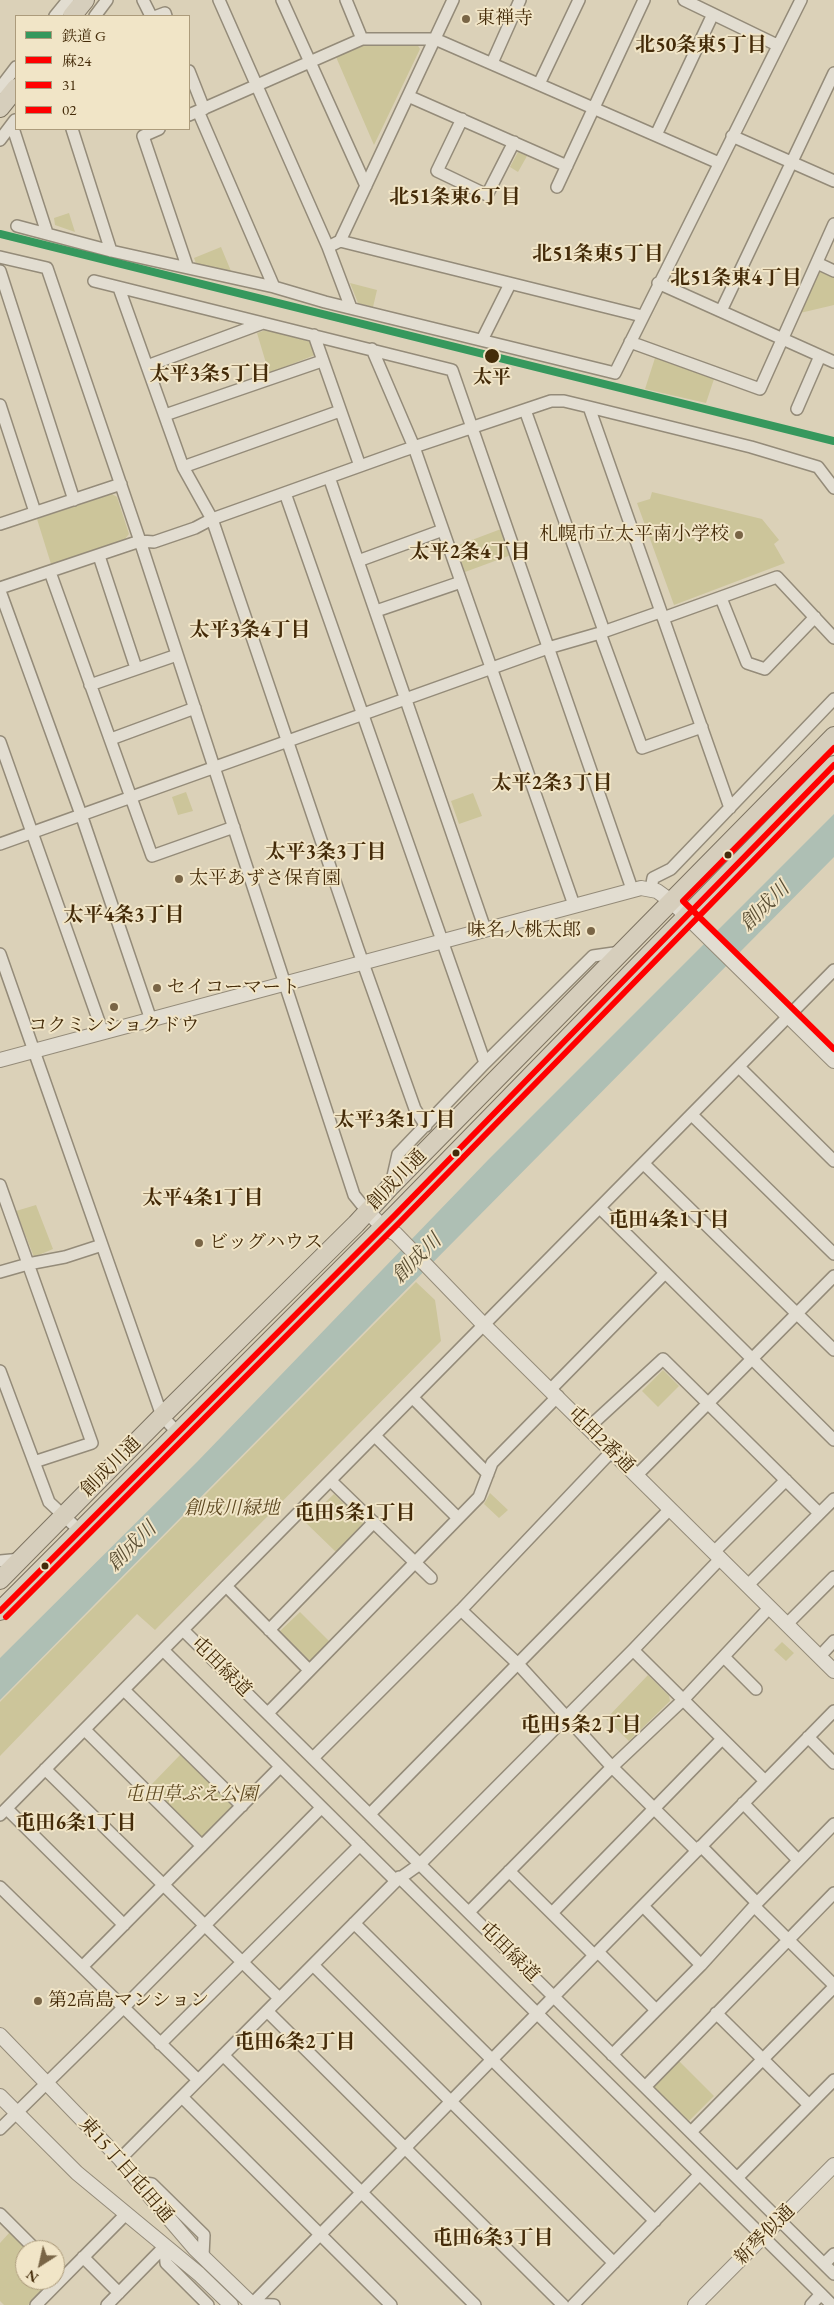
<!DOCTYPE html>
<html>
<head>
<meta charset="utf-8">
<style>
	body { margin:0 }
	#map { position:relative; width:834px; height:2305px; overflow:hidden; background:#dbd1b8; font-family:"EB Garamond","Noto Serif JP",serif }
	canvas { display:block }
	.legend { position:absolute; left:15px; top:15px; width:175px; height:115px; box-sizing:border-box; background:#f1e5c7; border:1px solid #ac9b7b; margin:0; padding:6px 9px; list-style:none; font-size:15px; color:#442b09 }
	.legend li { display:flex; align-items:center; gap:10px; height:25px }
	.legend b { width:25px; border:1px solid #ac9b7b }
	.north { position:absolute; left:15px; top:2240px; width:50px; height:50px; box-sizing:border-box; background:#f1e5c7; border:1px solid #ac9b7b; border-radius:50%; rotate:215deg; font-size:14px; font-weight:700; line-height:20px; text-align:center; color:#442b09 }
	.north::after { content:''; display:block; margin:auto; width:18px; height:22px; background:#796546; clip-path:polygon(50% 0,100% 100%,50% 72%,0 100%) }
</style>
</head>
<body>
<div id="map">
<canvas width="834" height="2305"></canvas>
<ul class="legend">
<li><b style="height:6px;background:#36985d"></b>鉄道 G</li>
<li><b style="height:6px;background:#f00"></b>麻24</li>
<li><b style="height:6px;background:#f00"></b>31</li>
<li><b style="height:6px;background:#f00"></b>02</li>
</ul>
<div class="north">N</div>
</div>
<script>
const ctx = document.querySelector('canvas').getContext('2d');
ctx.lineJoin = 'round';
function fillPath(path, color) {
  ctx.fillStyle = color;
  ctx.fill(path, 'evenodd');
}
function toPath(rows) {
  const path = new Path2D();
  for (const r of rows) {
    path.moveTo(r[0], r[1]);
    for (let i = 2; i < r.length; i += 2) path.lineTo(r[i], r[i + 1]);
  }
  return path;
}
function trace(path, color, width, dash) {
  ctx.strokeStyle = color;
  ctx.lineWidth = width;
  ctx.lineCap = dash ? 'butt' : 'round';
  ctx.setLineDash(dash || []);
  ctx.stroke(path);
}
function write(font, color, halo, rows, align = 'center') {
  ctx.font = font + ' "EB Garamond","Noto Serif JP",serif';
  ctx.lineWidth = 4;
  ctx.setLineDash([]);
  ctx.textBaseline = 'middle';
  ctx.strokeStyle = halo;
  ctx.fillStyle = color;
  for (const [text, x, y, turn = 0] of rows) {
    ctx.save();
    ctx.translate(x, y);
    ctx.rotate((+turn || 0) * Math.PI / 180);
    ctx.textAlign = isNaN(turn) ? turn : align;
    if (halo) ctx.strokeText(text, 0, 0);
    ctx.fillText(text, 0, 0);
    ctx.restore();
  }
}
fillPath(toPath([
	[417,44,420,49,374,145,336,57,363,46],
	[518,152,527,156,518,172,510,167],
	[69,213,75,232,55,225,54,218],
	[221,247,233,276,197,266,194,258],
	[821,271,834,276,834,305,800,313,817,273],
	[350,283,377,290,373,307,358,303],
	[266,330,311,342,315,355,269,373,257,333],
	[655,358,714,379,706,403,645,389],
	[652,492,762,519,779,540,774,544,785,563,674,605,637,503,650,499],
	[112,494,117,497,129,534,125,539,51,564,37,519],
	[501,529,511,555,465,572,456,546],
	[186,792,193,811,178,815,172,797],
	[473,793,482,816,459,824,451,801],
	[36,1205,53,1249,34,1257,16,1211],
	[416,1282,435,1300,441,1341,155,1630,137,1614,0,1756,0,1702],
	[663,1370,679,1386,658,1407,642,1391],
	[490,1493,508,1510,499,1518,484,1504],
	[334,1494,366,1525,337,1553,305,1522],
	[300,1612,331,1643,312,1663,280,1631],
	[782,1642,794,1653,786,1661,774,1650],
	[648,1675,669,1696,670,1701,629,1741,606,1719],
	[181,1754,232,1804,232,1810,205,1836,200,1836,150,1786],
	[677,2059,714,2096,689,2121,652,2085],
	[10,2232,28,2250,25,2250,25,2280,52,2280,28,2305,4,2305,0,2301,0,2243]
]), '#ccc59a');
fillPath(toPath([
	[834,814,834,857,0,1700,0,1658,197,1462,488,1160]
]), '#aebfb4');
const minor = toPath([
	[143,0,151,16],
	[219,0,328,247,351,308],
	[282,0,366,186],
	[346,0,362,39],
	[684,0,777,45],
	[55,16,68,0],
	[95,16,107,0],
	[157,16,165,13,166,16],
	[492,63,520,0],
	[189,71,204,109],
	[539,84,579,0],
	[0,88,16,67],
	[408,96,567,166],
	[198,111,274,287],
	[189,115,362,39,435,39,719,163],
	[462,119,437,171,487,195,514,142],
	[12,125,47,233],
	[72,129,111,251],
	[159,129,143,136,187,266],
	[656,135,713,14],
	[732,136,834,181],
	[0,140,15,120],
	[557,187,644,0],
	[17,226,111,251,274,287,325,302,615,373,801,0],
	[340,241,642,316],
	[334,244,340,241,453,0],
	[0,257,47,268,140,541,154,542,195,528,212,519,402,451,551,401,564,401,589,407,730,808],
	[817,263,834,271],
	[0,271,74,500],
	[94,281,452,370,632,889],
	[658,283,834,362],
	[119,288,183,467,212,519,358,949,415,1109,426,1126],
	[721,311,834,73],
	[314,335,360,466],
	[482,340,510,284],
	[630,342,760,389,834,224],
	[372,349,414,447,574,905],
	[147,366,263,323],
	[0,405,35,512],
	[589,407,751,447,818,467,834,488],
	[797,409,820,356],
	[525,410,604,631],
	[165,415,322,361],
	[183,467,340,411],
	[329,477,485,929],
	[285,493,485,1063],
	[0,524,121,484],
	[99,556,136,668],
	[358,561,443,530],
	[50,572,152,856,234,827],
	[0,588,140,541,354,1195,367,1211],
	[0,591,83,820,151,1020],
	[721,598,747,663,765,669,815,617],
	[376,611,461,582],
	[663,618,777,577,834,638],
	[600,633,642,748,702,727],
	[90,685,177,655],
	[111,739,195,708],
	[0,742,103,1033],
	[0,844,548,648,600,633,660,612],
	[651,889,653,878,671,869,834,699],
	[0,954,162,1416,178,1433],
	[739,1067,834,1161],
	[692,1115,834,1254],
	[644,1164,834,1350],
	[0,1185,92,1443,34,1462],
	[391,1185,398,1154,485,1063,593,956,621,952],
	[600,1208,834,1440],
	[0,1272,28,1264,65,1257,102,1245],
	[0,1371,49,1502,80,1531],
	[551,1389,664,1274],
	[413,1398,488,1474],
	[589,1427,663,1359,819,1513],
	[375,1436,458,1518],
	[637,1475,834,1276],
	[331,1481,431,1578],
	[714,1552,786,1480],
	[0,1561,21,1559],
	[748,1585,834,1499],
	[226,1586,309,1670],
	[461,1610,518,1664,612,1767,697,1851],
	[787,1624,834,1577],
	[183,1630,834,2274],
	[269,1630,374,1522],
	[163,1650,396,1881],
	[633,1650,765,1781],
	[820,1656,834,1641],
	[724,1657,756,1689],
	[124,1690,242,1806],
	[268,1713,479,1497,492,1463,558,1396],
	[85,1730,202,1846],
	[808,1737,834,1763],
	[313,1758,461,1610,612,1451],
	[45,1769,279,1998],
	[743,1803,798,1860],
	[7,1809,124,1925],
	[370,1814,670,1509],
	[0,1815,834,970],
	[701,1846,757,1903],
	[509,1871,594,1955],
	[399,1877,821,2294,811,2305],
	[0,1887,198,2080],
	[643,1906,701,1965],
	[754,1906,834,1985],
	[469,1912,612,1767,683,1700,770,1607],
	[552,1913,722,1739],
	[354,1923,655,2221],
	[598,1952,656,2010],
	[313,1965,614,2263],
	[82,1967,280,1767],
	[267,2011,563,2305],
	[716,2013,809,2105],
	[160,2044,360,1845],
	[223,2055,475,2305],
	[612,2055,701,1965,757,1903,834,1824],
	[645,2087,834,1893],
	[182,2097,391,2305],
	[0,2129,124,2007,321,1808],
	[691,2132,834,1987],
	[120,2159,396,1881,420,1864,633,1650,721,1558],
	[737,2178,834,2080],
	[138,2182,152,2184,204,2235,203,2256],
	[0,2214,36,2250],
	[165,2246,166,2263,208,2305],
	[83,2257,119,2293],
	[824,2264,834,2254],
	[821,2294,832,2305],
	[252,2304,834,1711],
	[252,2304,274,2305],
	[36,2305,126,2214],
	[107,2305,165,2246],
	[573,2305,699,2175]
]);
const tertiary = toPath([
	[0,1060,641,888,657,891,671,901,834,1061],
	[367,1211,383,1227,396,1234,483,1324,834,1671],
	[0,2035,120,2159,147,2193,195,2249,253,2305],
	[0,2096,77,2173,199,2274,231,2305],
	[695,2305,834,2165]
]);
const primary = toPath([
	[72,16,85,0],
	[0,108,16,88]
]);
const trunk = toPath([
	[0,1580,162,1416,356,1224,390,1187,834,736],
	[0,1611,395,1215,834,765]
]);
trace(minor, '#948b79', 14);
trace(tertiary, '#948b79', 16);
trace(primary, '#7e7462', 20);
trace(trunk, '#7e7462', 20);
trace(minor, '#e2ddd1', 11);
trace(tertiary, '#e2ddd1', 14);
trace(primary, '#d6cebc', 18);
trace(trunk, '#d6cebc', 18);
trace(toPath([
	[0,1611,395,1215,834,765]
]), '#f00', 6);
trace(toPath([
	[6,1617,401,1221,834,778]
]), '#f00', 6);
trace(toPath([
	[834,748,683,901,834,1049]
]), '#f00', 6);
trace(toPath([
	[0,234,834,441]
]), '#36985d', 8);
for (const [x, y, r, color] of [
	[466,19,5,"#796546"],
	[492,356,8,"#442b09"],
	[739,535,5,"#796546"],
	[728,855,4.5,"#442b09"],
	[179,879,5,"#796546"],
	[591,931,5,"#796546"],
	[157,988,5,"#796546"],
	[114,1007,5,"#796546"],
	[456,1153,4.5,"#442b09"],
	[199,1243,5,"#796546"],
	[45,1566,4.5,"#442b09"],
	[38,2001,5,"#796546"]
]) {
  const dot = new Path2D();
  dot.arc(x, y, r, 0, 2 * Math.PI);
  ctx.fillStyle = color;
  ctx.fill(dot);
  trace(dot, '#f1e5c7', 2);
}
write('19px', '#442b09', '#f1e5c7', [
	["東禅寺",476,19],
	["札幌市立太平南小学校",729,535,"right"],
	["太平あずさ保育園",189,879],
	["味名人桃太郎",581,931,"right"],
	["セイコーマート",167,988],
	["コクミンショクドウ",114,1026,"center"],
	["ビッグハウス",209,1243],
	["第2高島マンション",48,2001]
], 'left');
write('bold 19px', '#442b09', '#f1e5c7', [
	["太平",492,378]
]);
write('19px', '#442b09', '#f1e5c7', [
	["創成川通",397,1180,-46],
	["屯田2番通",601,1440,45],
	["創成川通",111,1467,-45],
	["屯田緑道",221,1667,45],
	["屯田緑道",509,1952,45],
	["東15丁目屯田通",126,2170,49],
	["新琴似通",765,2235,-45]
]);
write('italic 19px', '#5d4821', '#f1e5c7', [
	["創成川緑地",232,1509],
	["屯田草ぶえ公園",191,1795]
]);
write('bold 20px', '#442b09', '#f1e5c7', [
	["北50条東5丁目",701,46],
	["北51条東6丁目",455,198],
	["北51条東5丁目",598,255],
	["北51条東4丁目",736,279],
	["太平3条5丁目",210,375],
	["太平2条4丁目",470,553],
	["太平3条4丁目",250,631],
	["太平2条3丁目",552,784],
	["太平3条3丁目",326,853],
	["太平4条3丁目",124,916],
	["太平3条1丁目",395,1121],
	["太平4条1丁目",203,1199],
	["屯田4条1丁目",669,1221],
	["屯田5条1丁目",355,1514],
	["屯田5条2丁目",581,1726],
	["屯田6条1丁目",76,1824],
	["屯田6条2丁目",295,2043],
	["屯田6条3丁目",493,2239]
]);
write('italic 20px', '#5a4e33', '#f1e5c7', [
	["創成川",765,907,-45],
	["創成川",417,1259,-45],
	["創成川",132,1547,-45]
]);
</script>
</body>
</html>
